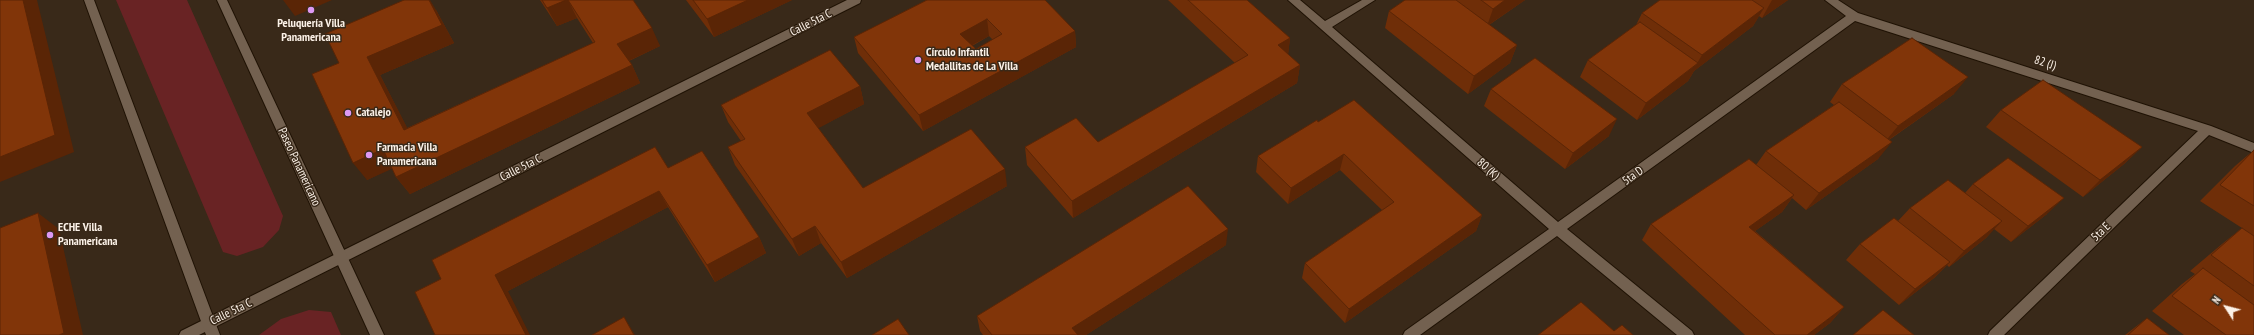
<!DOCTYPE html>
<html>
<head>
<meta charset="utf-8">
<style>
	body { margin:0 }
	#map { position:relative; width:2254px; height:335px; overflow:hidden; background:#392919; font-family:"PT Sans Narrow",sans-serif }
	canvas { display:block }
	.north { position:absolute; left:2206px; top:287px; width:40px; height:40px; -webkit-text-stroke:3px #392919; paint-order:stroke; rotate:306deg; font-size:11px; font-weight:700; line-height:16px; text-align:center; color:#fcf2e8 }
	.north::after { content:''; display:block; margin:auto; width:14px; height:18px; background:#fcf2e8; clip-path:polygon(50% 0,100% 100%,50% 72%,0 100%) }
</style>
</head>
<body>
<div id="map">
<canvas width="2254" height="335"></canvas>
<div class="north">N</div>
</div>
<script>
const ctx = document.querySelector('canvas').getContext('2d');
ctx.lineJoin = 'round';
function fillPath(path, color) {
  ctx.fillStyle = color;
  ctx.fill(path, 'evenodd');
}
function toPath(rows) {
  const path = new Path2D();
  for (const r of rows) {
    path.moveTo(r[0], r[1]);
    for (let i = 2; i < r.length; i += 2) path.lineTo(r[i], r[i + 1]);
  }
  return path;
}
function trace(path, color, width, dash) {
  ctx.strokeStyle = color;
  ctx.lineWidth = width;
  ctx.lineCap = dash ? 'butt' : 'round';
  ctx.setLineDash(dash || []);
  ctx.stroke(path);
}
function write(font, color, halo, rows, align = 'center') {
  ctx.font = font + ' "PT Sans Narrow",sans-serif';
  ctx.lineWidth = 3;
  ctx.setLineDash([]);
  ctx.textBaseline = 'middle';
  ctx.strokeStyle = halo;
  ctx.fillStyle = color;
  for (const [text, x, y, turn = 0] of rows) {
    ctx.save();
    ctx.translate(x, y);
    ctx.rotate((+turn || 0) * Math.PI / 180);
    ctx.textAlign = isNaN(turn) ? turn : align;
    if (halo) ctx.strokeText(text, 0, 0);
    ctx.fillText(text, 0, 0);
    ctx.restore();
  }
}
fillPath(toPath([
	[116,0,187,0,283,216,279,230,263,247,237,256,223,252],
	[309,310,331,312,341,335,259,335,281,319]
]), '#692324');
const street = toPath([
	[847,0,861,0,860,3,199,335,179,335,181,331,847,0],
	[1288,0,1300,0,1325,21,1362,0,1375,0,1332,27,1558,222,1846,16,1825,0,1838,0,1858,13,2211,126,2254,143,2254,153,2209,135,2004,335,1988,335,1990,331,2198,131,1855,21,1567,229,1692,331,1694,335,1677,335,1557,236,1420,335,1403,335,1405,331,1549,229,1288,0]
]);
const secondary = toPath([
	[84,0,94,0,220,335,206,335,84,0],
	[217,0,227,0,384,335,370,335,217,0]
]);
trace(street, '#1f1204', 2);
trace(secondary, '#1f1204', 2);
fillPath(street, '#736150');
fillPath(secondary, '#736150');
fillPath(toPath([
	[540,0,633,0,660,46,629,61,632,65,640,83,410,194,396,177,392,168,367,180,339,63,436,10,454,43,380,75,407,128,593,43,577,18,557,26],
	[686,0,792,0,714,37],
	[927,0,1075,31,1076,47,923,131,858,53,854,37],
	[989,36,993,40,976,49,972,46],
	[1168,0,1247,0,1290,38,1288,54,1300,65,1297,83,1073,218,1027,165,1025,147,1098,142,1235,63],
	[1405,0,1525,0,1489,25,1517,45,1510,63,1468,94,1385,28,1389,11],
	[1660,0,1788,0,1762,18,1759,16,1753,26,1694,71,1688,81,1637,120,1580,77,1588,60,1636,25,1642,13],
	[1842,84,1954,94,1889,140,1878,159,1806,210,1792,198,1782,212,1755,231,1844,307,1830,323,1814,335,1745,335,1642,240,1651,224,1756,165,1766,151,1834,105,1830,102],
	[860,86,864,104,818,128,863,188,1007,186,847,278,821,243,799,256,735,165,728,147,741,141,728,122,721,105],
	[1491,89,1609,136,1565,169,1484,106],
	[2001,110,2142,147,2124,164,2083,197,1986,127],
	[1318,122,1482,215,1476,231,1345,323,1302,278,1305,263,1382,210,1340,170,1288,204,1256,172,1258,156],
	[2254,150,2254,335,2184,335,2152,311,2182,284,2195,274,2190,271,2222,244,2242,228,2200,201,2235,166],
	[668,168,759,237,766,253,715,282,668,207,508,291,435,335],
	[1973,184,2047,214,2011,242,1994,229,1986,238,1949,267,1947,265,1934,278,1899,305,1846,260,1860,244,1898,221,1910,208,1965,193],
	[1226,245,1086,335,983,335,980,331,977,316],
	[2147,318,2169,335,2125,335]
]), '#6f2e08');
fillPath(toPath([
	[23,0,37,0,74,152,0,182,0,157],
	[283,0,332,0,295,16],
	[429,0,430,0,436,10,454,43,380,75,417,147,404,130,367,57],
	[566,0,568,0,577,18,557,26,547,8],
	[748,0,792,0,714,37,707,19],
	[1505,0,1525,0,1487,26,1493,9],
	[1772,0,1788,0,1762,18],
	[1764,8,1753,26,1694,71,1688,81,1637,120,1646,103,1696,65,1702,55],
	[987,19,989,36,963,50,960,34],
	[652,28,660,46,626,62,617,44],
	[1075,31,1076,47,923,131,919,115],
	[1290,38,1288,56,1278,45],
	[1517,45,1510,63,1468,94,1474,76],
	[632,65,640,83,410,194,396,177],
	[1300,65,1297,83,1073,218,1072,201],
	[1968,77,1954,94,1884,143,1898,126],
	[860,86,864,104,813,131,807,113],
	[1617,119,1609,136,1565,169,1573,153],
	[1892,142,1878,159,1806,210,1819,193],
	[2142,147,2124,164,2083,197,2100,180],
	[383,149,396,167,367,180,353,163],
	[1344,154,1340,170,1288,204,1291,188],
	[1005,169,1007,186,847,278,841,262],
	[659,191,668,207,508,291,530,335,526,335,495,275],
	[1794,195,1782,212,1738,243,1749,227],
	[2064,198,2047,214,2011,242,2028,226],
	[38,213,59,229,83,335,59,335],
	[1482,215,1476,231,1345,323,1349,309],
	[2002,221,1986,238,1949,267,1964,251],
	[815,226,821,243,799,256,792,239],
	[1228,229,1226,245,1086,335,1072,335,1072,328],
	[759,237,766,253,715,282,707,265],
	[1950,262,1934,278,1899,305,1915,289],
	[1844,307,1830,323,1814,335,1807,335],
	[624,317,635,335,634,335]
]), '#5a2506');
const building = toPath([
	[0,0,23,0,55,135,0,157,0,0],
	[404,0,429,0,442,25,367,57,404,130,595,42,568,0,633,0,652,28,617,44,632,65,396,177,383,149,353,163,312,74,339,63,325,34,404,0],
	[542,0,566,0,547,8,542,0],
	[693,0,748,0,707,19,693,0],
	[927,0,1045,0,1075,31,919,115,854,37,927,0],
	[987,19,1002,34,976,49,960,34,987,19],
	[1188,0,1247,0,1290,38,1278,45,1300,65,1072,201,1025,147,1076,118,1098,142,1248,55,1188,0],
	[1405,0,1456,0,1517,45,1474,76,1389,11,1405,0],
	[1481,0,1505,0,1493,9,1481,0],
	[1660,0,1752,0,1764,8,1702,55,1642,13,1660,0],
	[1640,22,1698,63,1646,103,1588,60,1640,22],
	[1912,38,1968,77,1898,126,1842,84,1912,38],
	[830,50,860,86,807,113,863,188,971,129,1005,169,841,262,815,226,792,239,728,147,745,139,721,105,830,50],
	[1535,58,1617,119,1573,153,1491,89,1535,58],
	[2043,80,2142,147,2100,180,2001,110,2043,80],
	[1354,100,1482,215,1349,309,1305,263,1394,202,1344,154,1291,188,1258,156,1317,120,1318,122,1354,100],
	[1839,102,1892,142,1819,193,1766,151,1839,102],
	[655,147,668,168,702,151,759,237,707,265,659,191,495,275,526,335,435,335,415,292,441,279,432,260,655,147],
	[2254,150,2254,206,2220,185,2254,150],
	[2008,158,2064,198,2028,226,1973,184,2008,158],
	[1749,159,1794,195,1749,227,1844,307,1807,335,1775,335,1651,224,1749,159],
	[1948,180,2002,221,1964,251,1910,208,1948,180],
	[1188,186,1228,229,1072,328,1078,335,992,335,977,316,1188,186],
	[38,213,64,333,59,335,0,335,0,228,38,213],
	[1894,218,1950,262,1915,289,1860,244,1894,218],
	[2242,228,2254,236,2254,286,2211,255,2242,228],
	[2203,268,2254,305,2254,335,2226,335,2172,296,2203,268],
	[1581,302,1614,331,1622,325,1633,335,1538,335,1581,302],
	[1883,310,1914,335,1853,335,1883,310],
	[624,317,634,335,592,335,624,317],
	[2147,318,2169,335,2128,335,2147,318],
	[898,319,909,335,872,335,898,319]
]);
fillPath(building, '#813509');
trace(building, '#5a2506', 1);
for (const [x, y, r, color] of [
	[311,10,4,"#dd99f4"],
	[918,60,4,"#dd99f4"],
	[348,113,4,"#dd99f4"],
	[369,155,4,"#dd99f4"],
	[50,235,4,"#dd99f4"]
]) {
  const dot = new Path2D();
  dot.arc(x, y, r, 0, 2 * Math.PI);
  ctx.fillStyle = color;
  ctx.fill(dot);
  trace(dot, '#392919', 1.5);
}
write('12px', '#fcf2e8', '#392919', [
	["Calle 5ta C",811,23,-27],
	["82 (J)",2045,63,18],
	["Paseo Panamericano",299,167,65],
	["Calle 5ta C",521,168,-27],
	["80 (K)",1488,169,41],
	["5ta D",1633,176,-36],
	["5ta E",2101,232,-44],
	["Calle 5ta C",231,312,-26]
]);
write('bold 12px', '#fcf2e8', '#392919', [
	["Peluquería Villa",311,24,"center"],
	["Panamericana",311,38,"center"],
	["Círculo Infantil",926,53],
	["Medallitas de La Villa",926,67],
	["Catalejo",356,113],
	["Farmacia Villa",377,148],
	["Panamericana",377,162],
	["ECHE Villa",58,228],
	["Panamericana",58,242]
], 'left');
</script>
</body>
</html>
